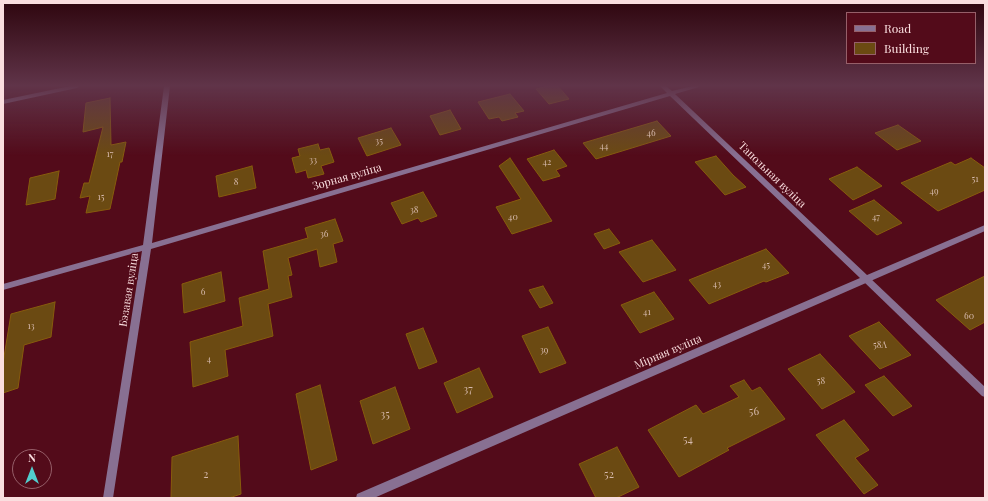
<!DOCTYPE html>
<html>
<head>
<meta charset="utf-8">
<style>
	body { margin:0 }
	#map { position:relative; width:988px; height:501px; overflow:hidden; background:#530b1a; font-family:"Playfair Display",serif }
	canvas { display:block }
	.frame { position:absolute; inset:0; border:4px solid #fadedf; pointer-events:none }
	.legend { position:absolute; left:846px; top:12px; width:130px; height:52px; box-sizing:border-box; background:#530b1a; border:1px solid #965f69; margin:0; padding:5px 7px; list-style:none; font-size:12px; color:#fadedf }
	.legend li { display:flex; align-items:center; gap:8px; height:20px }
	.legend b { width:20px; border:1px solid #965f69 }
	.north { position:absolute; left:12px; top:449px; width:40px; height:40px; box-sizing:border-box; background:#530b1a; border:1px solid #965f69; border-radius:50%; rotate:0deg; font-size:11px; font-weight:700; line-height:16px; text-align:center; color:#fadedf }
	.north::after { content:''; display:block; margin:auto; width:14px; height:18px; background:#52cdcd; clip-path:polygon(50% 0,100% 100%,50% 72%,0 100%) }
</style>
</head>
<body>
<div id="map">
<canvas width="988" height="501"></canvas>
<div class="frame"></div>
<ul class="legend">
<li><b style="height:5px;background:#887092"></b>Road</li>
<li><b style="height:11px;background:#6b4a12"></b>Building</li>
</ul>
<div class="north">N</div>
</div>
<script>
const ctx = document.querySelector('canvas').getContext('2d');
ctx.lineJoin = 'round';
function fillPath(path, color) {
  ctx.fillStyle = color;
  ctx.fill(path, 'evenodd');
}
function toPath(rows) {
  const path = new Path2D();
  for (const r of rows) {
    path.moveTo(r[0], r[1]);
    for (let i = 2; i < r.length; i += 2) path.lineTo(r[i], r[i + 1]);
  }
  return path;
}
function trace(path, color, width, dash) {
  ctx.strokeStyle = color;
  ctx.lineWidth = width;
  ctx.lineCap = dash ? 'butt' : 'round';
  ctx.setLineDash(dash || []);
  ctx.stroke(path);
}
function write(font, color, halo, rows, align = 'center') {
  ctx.font = font + ' "Playfair Display",serif';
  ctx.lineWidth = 3;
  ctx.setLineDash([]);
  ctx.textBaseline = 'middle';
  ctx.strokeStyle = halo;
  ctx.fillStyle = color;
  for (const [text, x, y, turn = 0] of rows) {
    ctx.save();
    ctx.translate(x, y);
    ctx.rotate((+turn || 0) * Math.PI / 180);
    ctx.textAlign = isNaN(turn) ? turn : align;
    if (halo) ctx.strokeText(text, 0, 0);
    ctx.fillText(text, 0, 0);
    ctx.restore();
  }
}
const building = toPath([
	[547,86,558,86,569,99,549,104,536,89,547,86],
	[510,94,524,111,515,113,518,117,502,121,499,117,489,119,478,102,510,94],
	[110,98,111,145,126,142,122,162,120,162,110,209,86,213,90,196,80,198,84,183,89,183,103,127,83,132,86,103,110,98],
	[450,110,461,129,440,135,430,116,450,110],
	[657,121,671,136,596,159,583,143,657,121],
	[898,125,921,141,897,150,875,133,898,125],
	[391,128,401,145,367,156,358,138,391,128],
	[318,144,320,150,329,148,334,162,321,166,324,174,308,178,306,170,296,173,292,158,300,156,298,149,318,144],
	[554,150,567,166,556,170,560,176,543,181,527,159,554,150],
	[716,156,733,175,746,187,725,195,695,162,716,156],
	[510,158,552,221,512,234,496,207,521,199,499,166,510,158],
	[971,158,985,168,985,190,938,211,901,183,951,162,955,165,971,158],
	[252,166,256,188,219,197,216,176,252,166],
	[857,167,882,186,853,200,829,179,857,167],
	[59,171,55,199,26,205,30,178,59,171],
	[423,192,437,216,421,222,418,218,402,224,391,203,423,192],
	[874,200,902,223,877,235,849,211,874,200],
	[335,219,343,241,333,244,337,262,320,267,317,249,288,258,292,275,288,276,292,297,268,304,273,336,225,350,228,376,193,387,190,342,243,326,239,298,269,289,263,251,308,238,305,228,335,219],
	[609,229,620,243,604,249,594,234,609,229],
	[652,240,676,270,643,282,619,252,652,240],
	[766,249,789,273,766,282,764,281,709,304,689,280,766,249],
	[221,272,225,301,184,313,182,284,221,272],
	[985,276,985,322,970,330,936,300,985,276],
	[543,286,553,303,540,308,529,290,543,286],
	[654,292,674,319,640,333,621,305,654,292],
	[55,302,51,337,24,345,18,388,3,393,3,363,11,314,55,302],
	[879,322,911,355,880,369,849,336,879,322],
	[548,327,566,363,540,373,522,336,548,327],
	[423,328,437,362,419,369,406,334,423,328],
	[820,354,855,392,822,409,788,369,820,354],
	[479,368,493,397,457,413,444,383,479,368],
	[884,376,912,406,893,416,865,385,884,376],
	[744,380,752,391,760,387,785,419,727,448,729,450,679,477,648,430,696,405,703,414,739,397,730,386,744,380],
	[320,385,337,460,311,470,296,394,320,385],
	[395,387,410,429,373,444,360,401,395,387],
	[844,420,869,450,855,458,878,485,864,494,816,435,844,420],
	[238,436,241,494,229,498,171,498,172,457,238,436],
	[617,447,639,487,616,498,596,498,579,464,617,447]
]);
fillPath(building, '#6b4a12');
trace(building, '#875c0d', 1);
fillPath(toPath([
	[866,276,869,277,985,387,985,397,982,396,863,281,862,279,863,277,866,276]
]), '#887092');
fillPath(toPath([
	[70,86,80,86,77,88,3,104,3,100,70,86],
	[164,86,170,86,152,243,667,93,660,86,666,86,672,91,692,86,700,86,699,87,675,94,867,275,985,225,985,231,374,498,356,498,357,494,860,278,670,96,151,249,113,498,103,498,142,251,3,290,3,284,143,245,164,86]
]), '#887092');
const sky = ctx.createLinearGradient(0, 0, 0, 156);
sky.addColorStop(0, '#2e060e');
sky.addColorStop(0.55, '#603449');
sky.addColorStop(1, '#60344900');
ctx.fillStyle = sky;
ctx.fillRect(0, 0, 988, 156);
write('9px', '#d6b9ac', null, [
	["46",651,133],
	["35",379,141],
	["44",604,146],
	["17",110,154],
	["33",313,160],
	["42",547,162],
	["51",975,179],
	["8",236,182],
	["49",934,191],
	["15",101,197],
	["38",414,210],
	["40",513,217],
	["47",876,217],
	["36",324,234],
	["45",766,265],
	["43",717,284],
	["6",203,292],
	["41",647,312],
	["60",969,316],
	["13",31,326],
	["58А",880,345],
	["39",544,350],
	["4",209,359],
	["58",821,381]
]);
write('11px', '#fadedf', '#530b1a', [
	["Тапольная вуліца",772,175,44],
	["Зорная вуліца",347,177,-16],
	["Бэзавая вуліца",129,290,-81],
	["Мірная вуліца",668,352,-23]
]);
write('11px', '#d6b9ac', null, [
	["37",468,390],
	["56",754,412],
	["35",385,415],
	["54",688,440],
	["2",206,475],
	["52",609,475]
]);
</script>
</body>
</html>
